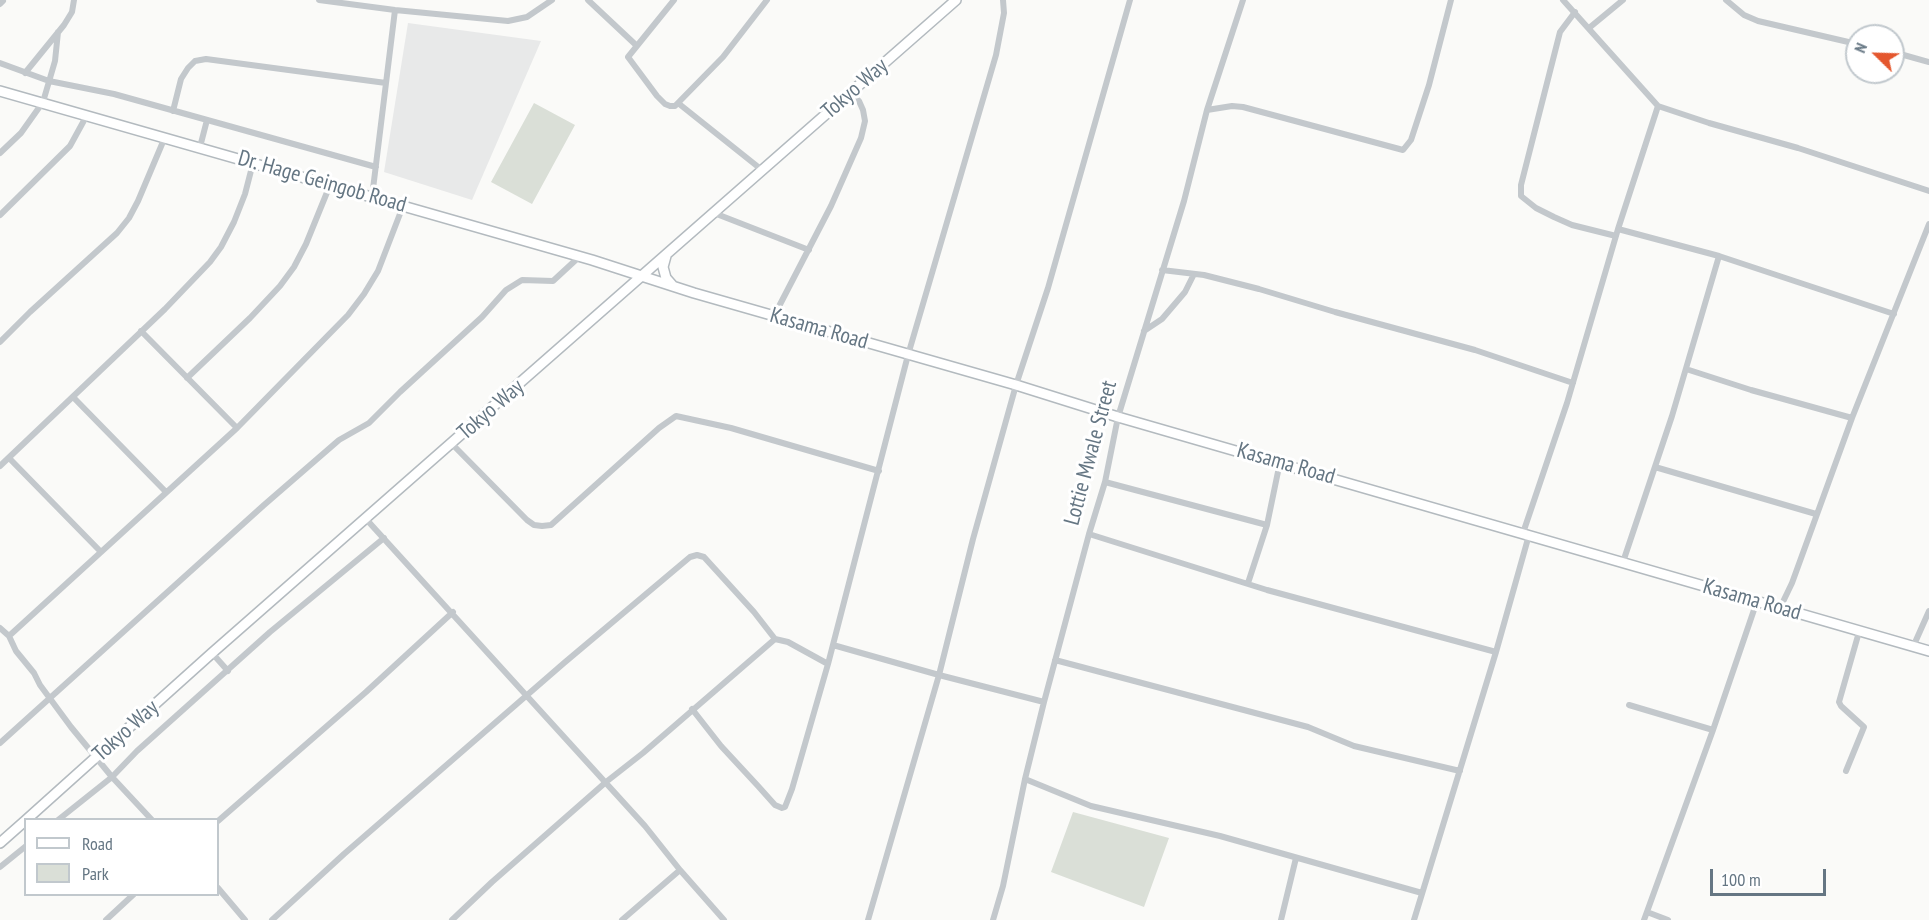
<!DOCTYPE html>
<html>
<head>
<meta charset="utf-8">
<style>
	body { margin:0 }
	#map { position:relative; width:1929px; height:920px; overflow:hidden; background:#fafaf8; font-family:"PT Sans Narrow",sans-serif }
	canvas { display:block }
	.legend { position:absolute; left:24px; top:818px; width:195px; height:78px; box-sizing:border-box; background:#fff; border:2px solid #c1c8cd; margin:0; padding:8px 10px; list-style:none; font-size:18px; color:#657683 }
	.legend li { display:flex; align-items:center; gap:12px; height:30px }
	.legend b { width:30px; border:2px solid #c1c8cd }
	.north { position:absolute; left:1845px; top:24px; width:60px; height:60px; box-sizing:border-box; background:#fff; border:2px solid #c1c8cd; border-radius:50%; rotate:293deg; font-size:16px; font-weight:700; line-height:24px; text-align:center; color:#657683 }
	.north::after { content:''; display:block; margin:auto; width:21px; height:27px; background:#e4572e; clip-path:polygon(50% 0,100% 100%,50% 72%,0 100%) }
	.scale { position:absolute; left:1710px; top:869px; width:116px; height:27px; box-sizing:border-box; border:3px solid #657683; border-top:0; padding-left:8px; font-size:18px; line-height:21px; white-space:nowrap; color:#657683; -webkit-text-stroke:4px #fff; paint-order:stroke }
</style>
</head>
<body>
<div id="map">
<canvas width="1929" height="920"></canvas>
<ul class="legend">
<li><b style="height:8px;background:#fff"></b>Road</li>
<li><b style="height:16px;background:#dadfd7"></b>Park</li>
</ul>
<div class="north">N</div>
<div class="scale">100 m</div>
</div>
<script>
const ctx = document.querySelector('canvas').getContext('2d');
ctx.lineJoin = 'round';
function fillPath(path, color) {
  ctx.fillStyle = color;
  ctx.fill(path, 'evenodd');
}
function toPath(rows) {
  const path = new Path2D();
  for (const r of rows) {
    path.moveTo(r[0], r[1]);
    for (let i = 2; i < r.length; i += 2) path.lineTo(r[i], r[i + 1]);
  }
  return path;
}
function trace(path, color, width, dash) {
  ctx.strokeStyle = color;
  ctx.lineWidth = width;
  ctx.lineCap = dash ? 'butt' : 'round';
  ctx.setLineDash(dash || []);
  ctx.stroke(path);
}
function write(font, color, halo, rows, align = 'center') {
  ctx.font = font + ' "PT Sans Narrow",sans-serif';
  ctx.lineWidth = 6;
  ctx.setLineDash([]);
  ctx.textBaseline = 'middle';
  ctx.strokeStyle = halo;
  ctx.fillStyle = color;
  for (const [text, x, y, turn = 0] of rows) {
    ctx.save();
    ctx.translate(x, y);
    ctx.rotate((+turn || 0) * Math.PI / 180);
    ctx.textAlign = isNaN(turn) ? turn : align;
    if (halo) ctx.strokeText(text, 0, 0);
    ctx.fillText(text, 0, 0);
    ctx.restore();
  }
}
fillPath(toPath([
	[408,23,541,41,472,200,384,172]
]), '#e8e9e9');
fillPath(toPath([
	[534,103,575,125,532,204,491,182],
	[1073,812,1169,838,1144,907,1051,872]
]), '#dadfd7');
const secondary = toPath([
	[0,91,592,260,694,293,1016,385,1118,417,1929,651],
	[666,256,663,267,666,278,673,286],
	[26,820,212,653,956,0],
	[0,843,26,820]
]);
trace(secondary, '#b3babf', 12);
trace(toPath([
	[319,0,395,10,508,21,527,17,552,0],
	[588,0,637,46],
	[674,0,628,57,657,96,665,104,670,106,675,106,723,57,767,0],
	[1563,0,1658,106,1709,123,1798,148,1929,191],
	[1726,0,1744,15,1758,21,1857,44],
	[0,4,3,1],
	[1575,12,1560,32,1521,185,1521,196,1536,208,1554,217,1572,225,1616,236],
	[1589,28,1623,0],
	[1893,52,1929,62],
	[0,63,49,81,114,94,376,167],
	[25,73,64,25,72,12,74,0],
	[678,103,762,170],
	[1207,110,1232,106,1243,107,1403,150,1411,140,1429,85,1451,0],
	[173,111,181,79,188,68,195,61,206,59,386,83],
	[200,147,207,120],
	[0,153,21,133,43,102,55,61,58,32],
	[372,197,395,10],
	[714,213,809,250],
	[0,215,70,146,87,115],
	[1618,229,1719,256,1894,314],
	[1162,270,1204,275,1259,289,1335,312,1475,350,1573,383],
	[774,316,831,206,861,138,865,121,863,110,859,101,851,93],
	[141,331,237,428],
	[1144,331,1162,319,1185,292,1194,274],
	[0,342,30,312,117,233,129,218,138,201,165,137],
	[1686,369,1751,390,1852,418],
	[187,378,250,318,280,286,294,267,306,244,330,185],
	[73,397,166,492],
	[452,444,527,520,534,525,542,526,551,525,659,428,676,416,731,428,879,471],
	[9,458,101,552],
	[0,466,165,309,210,262,221,247,234,222,245,194,253,163],
	[1655,467,1816,514],
	[1105,482,1267,525],
	[366,519,645,826,680,870,724,920],
	[1523,533,1567,403,1618,229,1658,106],
	[1089,534,1267,590,1496,652],
	[1623,562,1672,416,1719,256],
	[1248,583,1267,525,1280,462],
	[1780,608,1792,583,1852,418,1929,224],
	[0,628,9,636,16,651,34,673,40,685,71,727,112,777,152,820],
	[9,636,237,428,348,315,364,294,378,271,403,206],
	[833,645,939,675,1044,702],
	[1913,647,1929,611],
	[212,653,228,671],
	[1055,660,1308,727,1354,746,1460,771],
	[1629,705,1713,730],
	[692,709,721,746,758,786,775,805,782,808,785,807,792,789,828,664,908,355,996,55,1004,13,1003,0],
	[0,743,264,505,339,440,369,423,400,392,482,317,506,290,522,280,553,281,579,257],
	[1846,771,1864,727,1841,706,1839,702,1859,632],
	[1025,779,1091,806,1220,836,1422,893],
	[58,820,112,777,137,751,270,632,384,538],
	[218,821,366,692,453,612],
	[0,867,26,846],
	[218,888,245,920],
	[1647,912,1668,920],
	[106,920,134,894],
	[272,920,344,854,564,663,690,557,697,555,704,557,754,612,775,639,788,642,828,664],
	[452,920,492,882,606,782,643,753,775,639],
	[622,920,680,870],
	[868,920,939,675,973,539,1016,385,1048,288,1130,0],
	[993,920,1003,886,1025,779,1044,702,1089,534,1105,482,1118,417,1184,201,1207,110,1243,0],
	[1281,920,1296,858],
	[1414,920,1496,652,1529,535],
	[1644,920,1713,730,1757,601]
]), '#c3c8cc', 6);
trace(secondary, '#fff', 9);
write('22px', '#657683', '#fff', [
	["Tokyo Way",855,89,-41],
	["Dr. Hage Geingob Road",322,182,16],
	["Kasama Road",819,329,16],
	["Tokyo Way",491,410,-41],
	["Lottie Mwale Street",1091,453,-75],
	["Kasama Road",1286,464,16],
	["Kasama Road",1752,600,16],
	["Tokyo Way",126,731,-42]
]);
</script>
</body>
</html>
